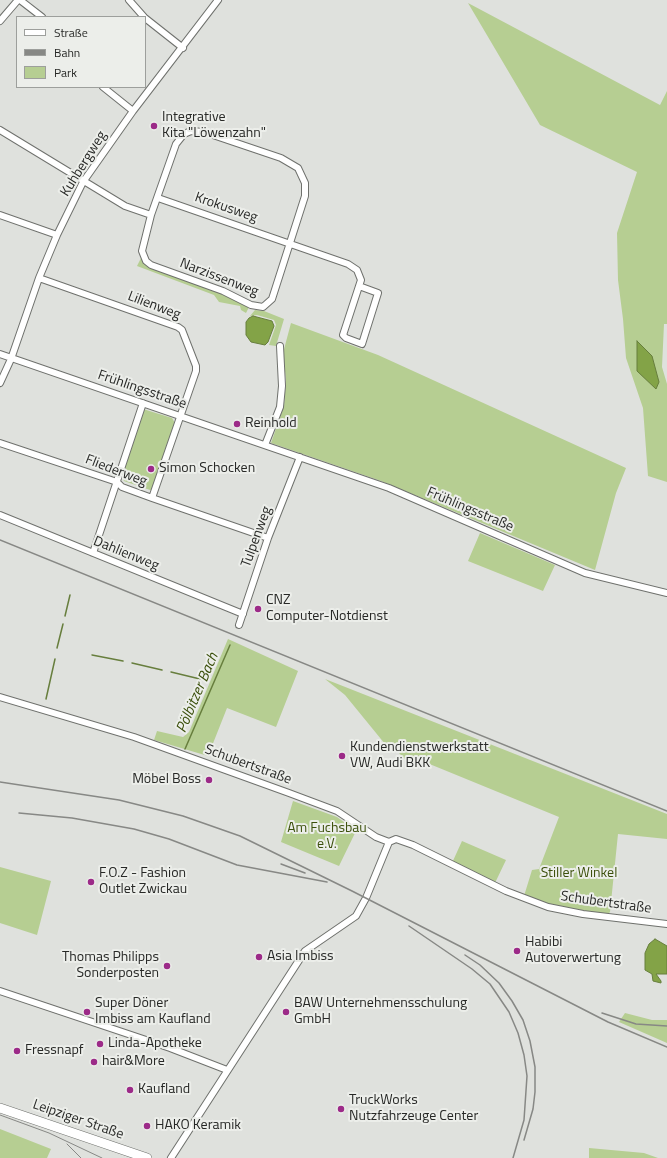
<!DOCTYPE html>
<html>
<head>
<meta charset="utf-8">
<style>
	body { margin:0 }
	#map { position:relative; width:667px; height:1158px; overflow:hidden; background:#dfe1dd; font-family:"Titillium Web",sans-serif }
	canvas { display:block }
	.legend { position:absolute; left:16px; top:16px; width:130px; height:72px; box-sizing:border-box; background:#eceeea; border:1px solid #9d9f9c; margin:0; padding:5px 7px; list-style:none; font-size:12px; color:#272826 }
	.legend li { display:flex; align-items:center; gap:8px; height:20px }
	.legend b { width:20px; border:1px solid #9d9f9c }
</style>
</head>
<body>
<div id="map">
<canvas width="667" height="1158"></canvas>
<ul class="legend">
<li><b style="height:5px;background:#fff"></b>Straße</li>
<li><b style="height:5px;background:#878885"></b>Bahn</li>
<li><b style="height:11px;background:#b6ce92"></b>Park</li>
</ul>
</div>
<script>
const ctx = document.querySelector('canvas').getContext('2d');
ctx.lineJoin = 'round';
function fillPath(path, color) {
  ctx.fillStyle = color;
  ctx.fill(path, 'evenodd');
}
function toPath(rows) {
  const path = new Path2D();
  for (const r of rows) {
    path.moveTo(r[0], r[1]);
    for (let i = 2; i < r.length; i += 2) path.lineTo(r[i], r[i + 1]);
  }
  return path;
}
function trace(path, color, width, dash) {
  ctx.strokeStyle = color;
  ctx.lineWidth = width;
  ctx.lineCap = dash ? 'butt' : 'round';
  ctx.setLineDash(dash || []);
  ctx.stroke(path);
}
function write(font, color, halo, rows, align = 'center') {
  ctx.font = font + ' "Titillium Web",sans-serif';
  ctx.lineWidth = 4;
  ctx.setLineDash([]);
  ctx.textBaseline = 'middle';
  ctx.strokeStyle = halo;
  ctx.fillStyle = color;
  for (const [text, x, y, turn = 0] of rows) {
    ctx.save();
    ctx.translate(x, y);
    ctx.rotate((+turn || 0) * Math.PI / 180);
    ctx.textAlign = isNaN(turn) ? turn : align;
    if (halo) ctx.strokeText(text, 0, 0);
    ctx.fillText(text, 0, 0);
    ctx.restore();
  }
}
fillPath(toPath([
	[468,3,660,105,667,91,667,324,664,324,662,367,667,384,667,482,648,476,643,408,626,358,623,319,618,280,617,233,637,172,540,125],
	[141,258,147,266,232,298,249,307,246,313,241,310,240,306,219,302,214,295,137,266],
	[255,310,264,311,284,319,276,346,269,345,276,325,274,320,257,315,250,316],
	[291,323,378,355,626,468,616,493,595,570,381,481,271,443,284,406,286,380,283,353],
	[143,409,172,418,175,423,153,491,124,481,122,476],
	[480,533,555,565,543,591,468,561],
	[228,639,298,671,276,727,227,708,208,756,154,740,157,731,183,737,189,732],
	[325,679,667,814,667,839,618,834,610,912,607,915,550,904,524,896,532,870,539,869,559,817,410,756,408,762,397,751,385,744,345,695],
	[293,801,337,817,356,831,339,866,281,842],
	[462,841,506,860,495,883,452,863],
	[0,867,51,881,37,935,0,923],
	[625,1013,652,1020,667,1020,667,1043,619,1022],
	[0,1129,51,1149,47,1158,0,1158],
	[589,1148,644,1153,658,1158,589,1158]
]), '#b6ce92');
const water = toPath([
	[253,316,272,321,274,326,268,342,265,345,251,342,246,335,246,322,249,318,253,316],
	[637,341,652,356,659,382,656,389,637,371,637,341],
	[655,939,667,946,667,974,656,974,661,981,661,983,653,981,652,974,645,970,645,953,649,944,655,939]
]);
fillPath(water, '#83a347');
trace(water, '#677e3d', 1);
trace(toPath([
	[65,616,70,595],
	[57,648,63,624],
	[92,655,123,661],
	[132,663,162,670],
	[171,672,200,679],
	[46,699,55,659],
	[185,749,230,645]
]), '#677e3d', 1.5);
const street = toPath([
	[20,0,42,17],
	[129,0,144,17],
	[145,18,183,48],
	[0,21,18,0],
	[103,87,133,111],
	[0,130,125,206,151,215,176,144,184,134,191,131,204,132,281,158,298,168,305,183,305,196,272,299,263,307,251,305,223,291,151,265,146,261,142,251,151,215],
	[158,198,348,264,357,270,361,280,343,335,346,338,362,344,378,293,359,286],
	[0,215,57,235],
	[39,278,178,327,182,330,196,366,196,371,152,498],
	[0,354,389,488,585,573,667,593],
	[0,383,11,359,39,278,57,235,83,182,133,111,218,0],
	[0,443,117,482,122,487,152,498,268,538],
	[265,445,280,407,282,386,280,346],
	[0,515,243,614],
	[93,553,143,403],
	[239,625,268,538,300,457],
	[0,697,134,737,289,793,337,811,376,837,389,842,366,898,356,916,305,951,171,1158],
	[389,842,396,839,413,845,506,891,548,907,583,914,667,924],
	[0,991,170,1048,227,1070]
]);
const secondary = toPath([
	[0,1108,147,1158]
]);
trace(street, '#6f716d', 8);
trace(secondary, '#6f716d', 10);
trace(street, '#fff', 6);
trace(secondary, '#fff', 9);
trace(toPath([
	[0,1115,49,1133,102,1158],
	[67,1144,81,1158]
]), '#878885', 1);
trace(toPath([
	[0,540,667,811],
	[0,782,119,800,183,816,240,836,352,891,608,1022,667,1047],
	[19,813,72,818,134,829,169,839,237,865,327,882],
	[281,864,305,873],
	[409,926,472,969,490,984,509,1012,518,1033,524,1055,527,1076,524,1120,513,1158],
	[465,955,480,965,499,983,512,1001,523,1020,530,1041,535,1067,535,1092,533,1109,524,1140],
	[602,1013,636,1024,667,1026]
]), '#878885', 1.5);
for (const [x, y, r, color] of [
	[154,126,4,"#9c2a88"],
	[237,424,4,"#9c2a88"],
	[151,469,4,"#9c2a88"],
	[258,609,4,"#9c2a88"],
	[342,756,4,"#9c2a88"],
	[209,780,4,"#9c2a88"],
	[91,882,4,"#9c2a88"],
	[517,951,4,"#9c2a88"],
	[259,957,4,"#9c2a88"],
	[167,966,4,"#9c2a88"],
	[87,1012,4,"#9c2a88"],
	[286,1012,4,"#9c2a88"],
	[100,1044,4,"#9c2a88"],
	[17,1051,4,"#9c2a88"],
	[94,1062,4,"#9c2a88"],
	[130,1090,4,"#9c2a88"],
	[341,1109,4,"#9c2a88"],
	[147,1126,4,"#9c2a88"]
]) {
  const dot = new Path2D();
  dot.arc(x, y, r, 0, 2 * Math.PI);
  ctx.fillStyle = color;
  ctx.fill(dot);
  trace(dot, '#eceeea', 1.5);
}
write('14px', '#272826', '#eceeea', [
	["Integrative",162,118],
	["Kita \"Löwenzahn\"",162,134],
	["Reinhold",245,424],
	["Simon Schocken",159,469],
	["CNZ",266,601],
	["Computer-Notdienst",266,617],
	["Kundendienstwerkstatt",350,748],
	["VW, Audi BKK",350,764],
	["Möbel Boss",201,780,"right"],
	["F.O.Z - Fashion",99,874],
	["Outlet Zwickau",99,890],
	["Habibi",525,943],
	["Autoverwertung",525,959],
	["Asia Imbiss",267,957],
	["Thomas Philipps",159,958,"right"],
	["Sonderposten",159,974,"right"],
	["Super Döner",95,1004],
	["Imbiss am Kaufland",95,1020],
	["BAW Unternehmensschulung",294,1004],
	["GmbH",294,1020],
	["Linda-Apotheke",108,1044],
	["Fressnapf",25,1051],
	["hair&More",102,1062],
	["Kaufland",138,1090],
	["TruckWorks",349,1101],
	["Nutzfahrzeuge Center",349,1117],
	["HAKO Keramik",155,1126]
], 'left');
write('14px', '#272826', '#eceeea', [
	["Kuhbergweg",84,164,-58],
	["Krokusweg",226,208,19],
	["Narzissenweg",219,278,21],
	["Lilienweg",154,306,21],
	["Frühlingsstraße",142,390,19],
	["Fliederweg",116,471,21],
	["Frühlingsstraße",470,510,23],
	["Tulpenweg",257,537,-70],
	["Dahlienweg",126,554,22],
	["Schubertstraße",248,765,20],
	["Schubertstraße",606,903,8],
	["Leipziger Straße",78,1120,19]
]);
write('14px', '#3c500c', '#eceeea', [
	["Am Fuchsbau",327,829],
	["e.V.",327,845],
	["Stiller Winkel",579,874]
]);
write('italic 15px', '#394e09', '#eceeea', [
	["Pölbitzer Bach",198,693,-67]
]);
</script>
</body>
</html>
